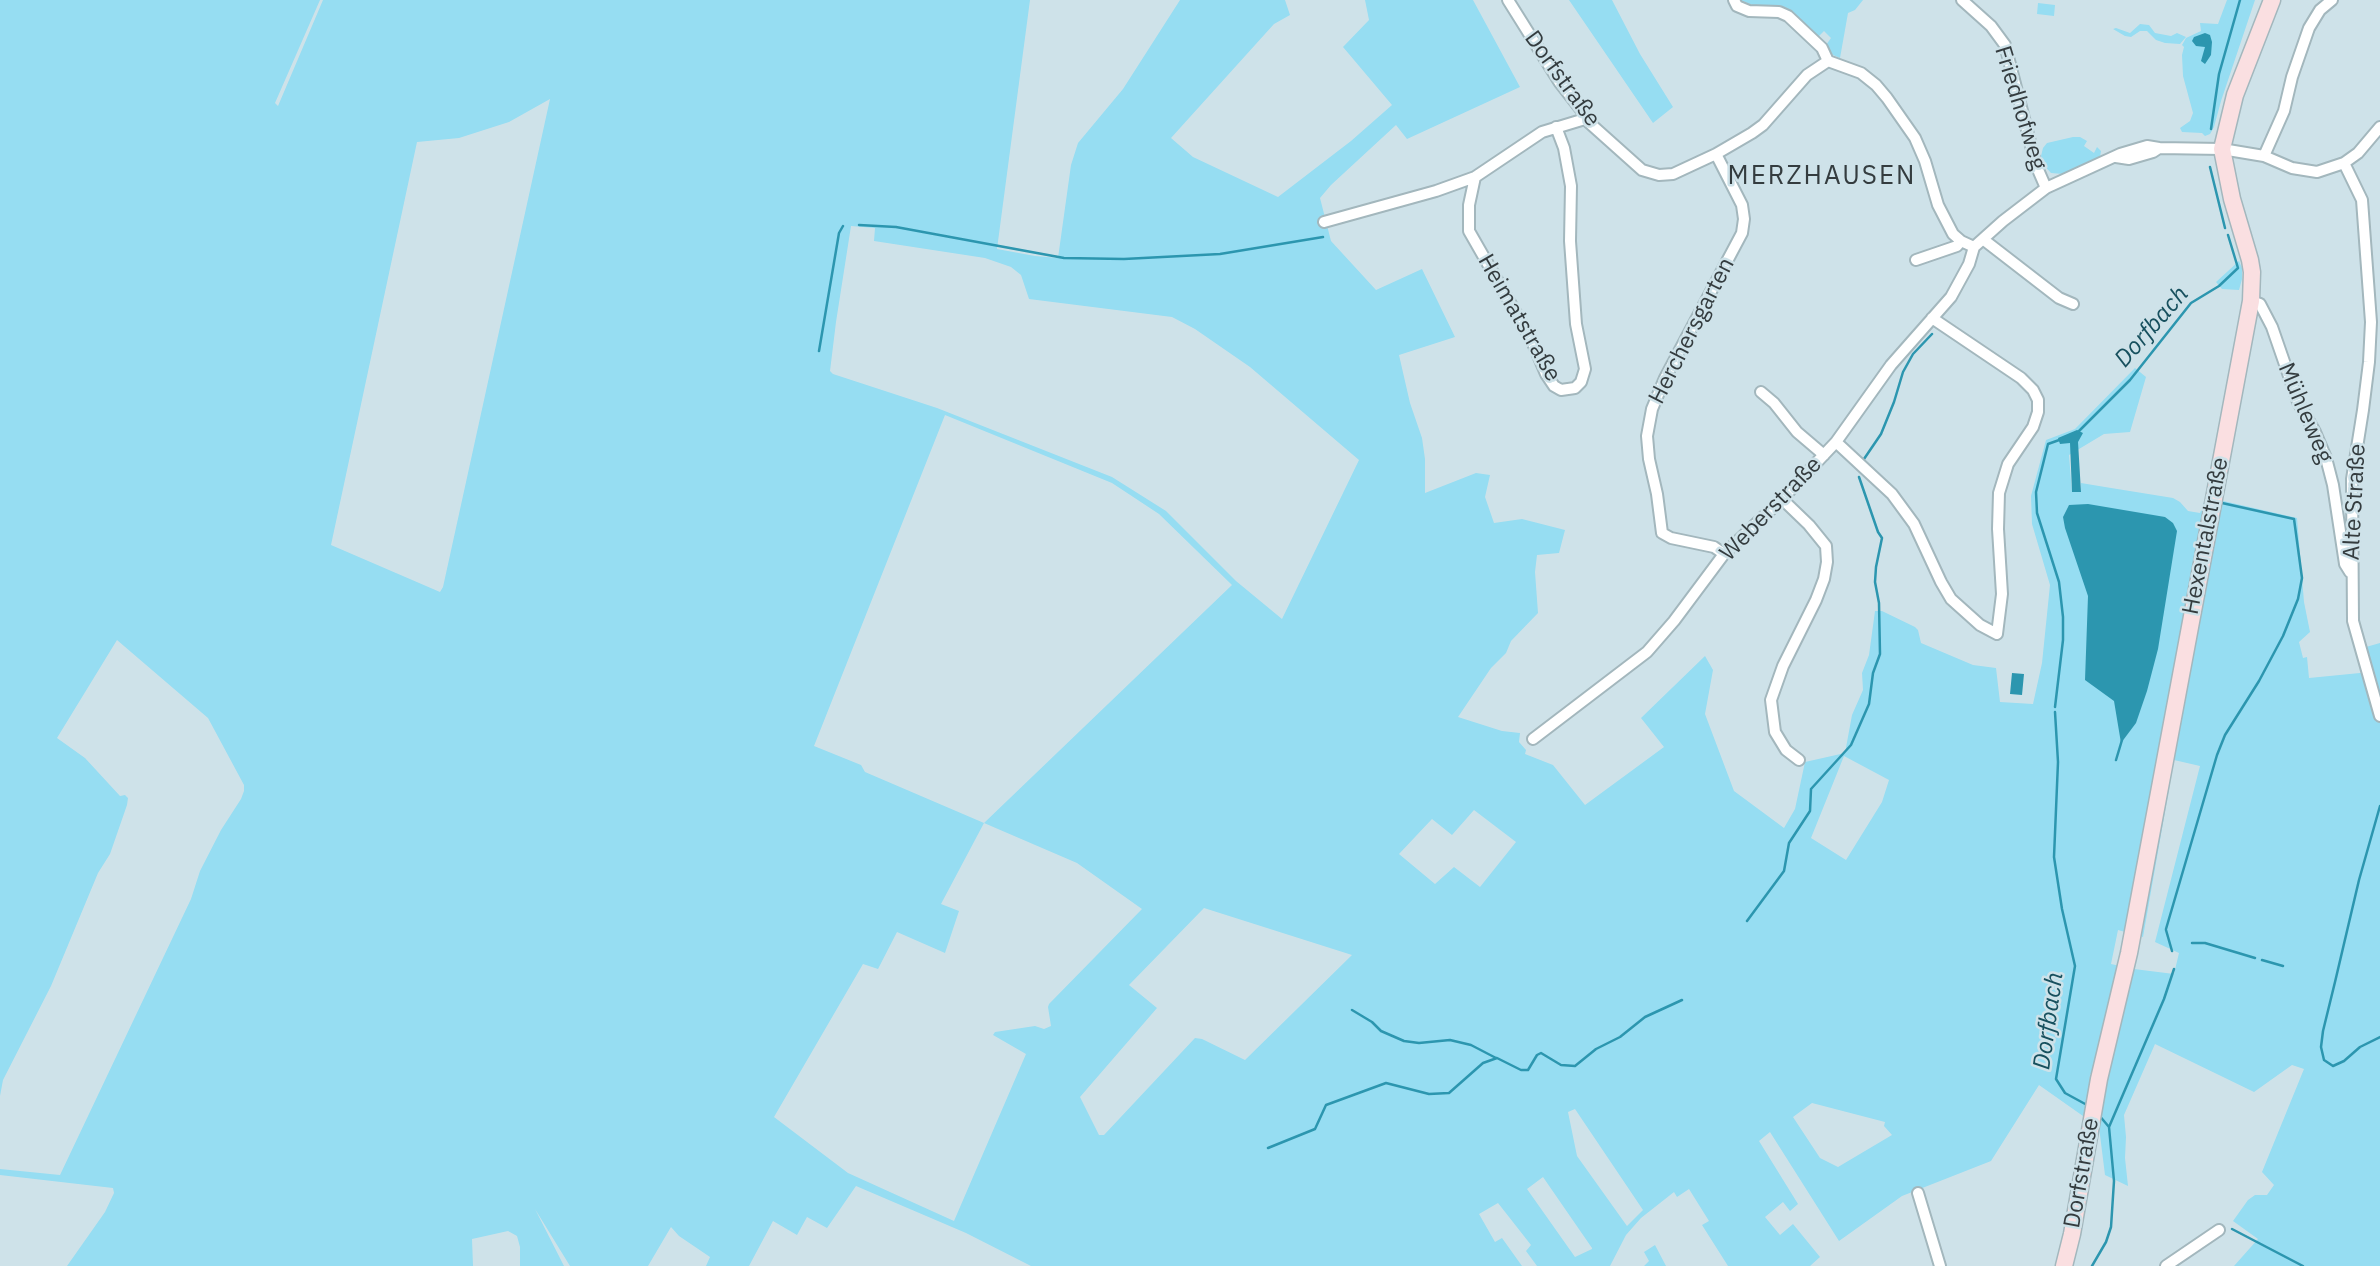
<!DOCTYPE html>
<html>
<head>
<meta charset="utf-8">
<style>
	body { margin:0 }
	canvas { display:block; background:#cee2e9 }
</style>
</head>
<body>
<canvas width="2380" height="1266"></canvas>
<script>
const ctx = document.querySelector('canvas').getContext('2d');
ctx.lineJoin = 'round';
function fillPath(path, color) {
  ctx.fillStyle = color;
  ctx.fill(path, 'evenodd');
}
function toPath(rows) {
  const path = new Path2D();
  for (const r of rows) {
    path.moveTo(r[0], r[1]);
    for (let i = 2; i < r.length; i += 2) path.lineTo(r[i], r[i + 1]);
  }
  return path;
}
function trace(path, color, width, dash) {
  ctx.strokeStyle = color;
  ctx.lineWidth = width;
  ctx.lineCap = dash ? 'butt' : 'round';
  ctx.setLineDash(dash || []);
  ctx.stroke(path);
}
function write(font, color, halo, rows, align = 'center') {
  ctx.font = font + ' "IBM Plex Sans",sans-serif';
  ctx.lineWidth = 5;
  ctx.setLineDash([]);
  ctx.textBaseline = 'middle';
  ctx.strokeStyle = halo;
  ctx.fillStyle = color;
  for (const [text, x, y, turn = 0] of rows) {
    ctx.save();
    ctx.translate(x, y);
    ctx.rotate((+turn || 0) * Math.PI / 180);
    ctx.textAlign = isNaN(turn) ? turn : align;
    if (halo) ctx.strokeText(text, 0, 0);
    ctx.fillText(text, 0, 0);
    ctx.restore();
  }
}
fillPath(toPath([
	[0,0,320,0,275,103,278,106,323,0,1030,0,997,249,1035,256,1058,258,1071,165,1078,143,1123,89,1180,0,1285,0,1290,15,1274,24,1171,138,1193,157,1278,197,1351,141,1392,105,1343,47,1369,20,1365,0,1473,0,1520,87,1407,139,1396,125,1331,185,1320,198,1331,241,1376,290,1422,269,1455,337,1399,355,1410,403,1422,438,1425,459,1425,493,1476,473,1490,475,1485,497,1494,523,1522,519,1565,530,1559,553,1537,555,1535,572,1538,613,1511,641,1506,653,1491,668,1458,717,1502,731,1520,733,1519,742,1526,750,1525,754,1553,765,1585,805,1664,747,1641,718,1705,656,1713,670,1705,714,1734,791,1784,828,1795,809,1805,762,1845,753,1852,715,1863,690,1862,673,1869,655,1875,611,1882,611,1915,627,1918,630,1921,643,1973,665,1996,668,2000,702,2033,704,2042,663,2050,585,2032,524,2031,496,2046,440,2075,429,2135,368,2146,377,2130,432,2104,434,2069,455,2072,492,2081,491,2081,483,2105,487,2173,498,2180,502,2188,511,2200,513,2206,497,2297,518,2304,602,2310,632,2299,642,2303,658,2307,657,2309,678,2360,673,2372,670,2366,647,2380,643,2380,1266,2234,1266,2258,1239,2233,1221,2248,1200,2255,1195,2267,1195,2274,1185,2262,1172,2304,1069,2292,1065,2254,1092,2155,1044,2124,1115,2126,1137,2125,1158,2128,1186,2105,1175,2098,1119,2107,1082,2090,1074,2089,1099,2083,1116,2039,1085,1991,1161,1902,1196,1839,1241,1770,1132,1759,1141,1798,1204,1790,1211,1783,1202,1765,1217,1780,1235,1793,1224,1820,1257,1810,1266,1728,1266,1702,1225,1709,1221,1689,1189,1677,1197,1674,1192,1641,1218,1626,1235,1610,1266,1537,1266,1526,1251,1531,1245,1498,1203,1479,1214,1495,1242,1502,1238,1522,1266,1031,1266,966,1233,856,1186,827,1228,807,1217,797,1235,773,1221,749,1266,706,1266,710,1257,679,1236,671,1227,648,1266,570,1266,535,1209,564,1266,520,1266,520,1247,517,1236,508,1231,472,1239,473,1266,67,1266,105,1212,114,1193,113,1188,0,1175,0,1169,60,1175,191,899,200,871,221,830,241,799,244,791,244,785,208,718,117,640,57,738,85,758,120,796,125,795,128,798,127,805,110,854,98,873,51,986,3,1080,0,1096],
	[550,99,443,587,440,592,331,545,417,142,459,138,509,122],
	[851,226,875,228,874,241,985,258,1011,267,1021,275,1029,299,1172,317,1195,329,1250,367,1359,460,1282,619,1236,581,1166,511,1112,477,937,408,833,374,830,371,836,322],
	[945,415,1112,483,1159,514,1232,585,984,823,865,772,861,765,814,746],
	[1844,756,1889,780,1882,802,1846,860,1811,838],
	[2174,760,2200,766,2155,942,2179,953,2174,974,2134,969,2111,964,2118,930,2143,937],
	[1474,810,1516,842,1480,887,1454,867,1435,884,1399,854,1432,819,1452,835],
	[984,823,1077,863,1142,909,1049,1004,1048,1007,1051,1026,1044,1029,1035,1026,995,1032,993,1035,1026,1054,954,1221,848,1173,774,1117,863,964,878,969,897,932,945,953,959,911,941,904],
	[1204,908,1352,955,1245,1060,1202,1039,1195,1038,1104,1135,1099,1135,1080,1097,1157,1008,1129,985],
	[1812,1103,1885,1122,1884,1126,1892,1135,1838,1167,1820,1158,1793,1117],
	[1575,1109,1643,1210,1627,1226,1577,1156,1568,1112],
	[1543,1177,1592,1248,1592,1249,1575,1257,1527,1189],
	[1569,0,1612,0,1640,54,1673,107,1653,123],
	[1740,0,1863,0,1855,10,1848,13,1840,58,1833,55,1826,45,1831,38,1824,31,1818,37,1792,12,1783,8,1755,6],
	[2227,0,2255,0,2221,101,2214,127,2210,134,2205,136,2202,133,2182,132,2180,128,2190,121,2193,113,2183,76,2182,55,2184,47,2182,45,2186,38,2201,31,2200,23,2218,24],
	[2038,3,2055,5,2054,16,2037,14],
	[2140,24,2149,25,2155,33,2171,36,2177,33,2186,37,2180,44,2165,43,2156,40,2147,31,2140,31,2131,37,2125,36,2113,29,2116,28,2130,33],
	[2073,137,2080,137,2087,141,2084,146,2094,153,2097,147,2101,151,2100,157,2063,174,2051,173,2042,163,2041,156,2043,148,2047,143],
	[2239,261,2242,268,2242,279,2239,290,2222,289,2216,282],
	[1655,1245,1666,1266,1644,1266,1649,1261,1644,1252]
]), '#96ddf2');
fillPath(toPath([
	[2205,33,2210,35,2212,42,2211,55,2205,64,2201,61,2205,47,2196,46,2192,41,2194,37],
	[2077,430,2083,433,2078,442,2081,492,2072,492,2070,443,2060,444,2058,438],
	[2088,504,2165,517,2173,523,2177,531,2158,649,2147,691,2136,723,2121,743,2114,701,2085,680,2088,596,2065,528,2063,517,2069,505],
	[2012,673,2024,674,2022,695,2010,694]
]), '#2c96af');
trace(toPath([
	[2211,129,2219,74,2240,0],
	[2210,167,2225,228],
	[859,225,896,227,1064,258,1124,259,1220,254,1323,237],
	[819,351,839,233,843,226],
	[2078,432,2130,380,2191,303,2219,286,2238,268,2228,235],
	[1864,459,1881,434,1894,402,1903,372,1913,354,1932,334],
	[2055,707,2063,640,2063,617,2059,582,2037,513,2036,492,2048,444,2062,439],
	[2055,712,2058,762,2054,857,2062,909,2075,966,2056,1079,2065,1093,2087,1105],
	[2116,760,2122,740],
	[1747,921,1784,871,1789,843,1810,811,1811,789,1851,745,1869,704,1873,673,1880,654,1879,603,1875,582,1876,567,1882,538,1878,532,1859,477],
	[2166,929,2217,755,2225,735,2259,681,2283,636,2298,599,2302,578,2294,519,2222,503],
	[2166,930,2172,951],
	[2192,943,2205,943,2255,958],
	[2262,960,2283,966],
	[2335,982,2359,880,2380,806],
	[2335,982,2323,1031,2321,1047,2324,1060,2333,1066,2344,1061,2360,1047,2380,1037],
	[1352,1010,1372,1022,1381,1031,1404,1041,1419,1043,1450,1040,1471,1045,1496,1058],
	[2109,1127,2164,999,2174,969],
	[1268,1148,1315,1129,1326,1105,1386,1083,1429,1094,1449,1093,1483,1063,1497,1058,1521,1070,1528,1070,1537,1055,1541,1053,1561,1065,1575,1066,1596,1049,1620,1037,1645,1017,1682,1000],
	[2232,1229,2303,1266],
	[2092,1266,2106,1242,2111,1227,2114,1181,2109,1127,2098,1114]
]), '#2c96af', 2.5);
const minor = toPath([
	[1508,0,1560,83,1582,111,1585,119,1642,170,1659,175,1673,174,1716,154,1752,133,1763,125,1807,75,1828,61,1861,73,1876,85,1887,98,1915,138,1925,161,1938,205,1953,234,1961,241,1974,247],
	[1734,0,1737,6,1749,11,1779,12,1788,16,1822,48,1828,61],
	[1962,0,1991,26,2005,45,2036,165,2046,188],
	[1716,154,1742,205,1744,219,1742,233,1665,378,1652,409,1647,436,1649,459,1657,494,1662,533,1671,538,1714,547,1724,554],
	[2264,156,2284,111,2292,77,2309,28,2320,10,2332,0],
	[2116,157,2129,159,2153,152,2159,148],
	[2344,163,2362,200,2371,322,2369,362,2363,410,2352,479,2353,621,2380,716],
	[1475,177,1469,205,1469,231,1532,341,1546,374,1554,386,1561,390,1575,388,1581,382,1585,369,1576,324,1570,241,1571,186,1564,148,1556,127],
	[1324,222,1436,191,1475,177,1542,132,1585,119],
	[1984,240,2059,298,2073,304],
	[1974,247,2003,221,2046,188,2120,154,2147,146,2159,148,2222,149,2264,156,2292,168,2317,172,2344,163,2358,153,2380,127],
	[1916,260,1957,246,1961,241],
	[2251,301,2260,304,2272,327,2298,402,2315,432,2326,458,2333,485,2345,564,2350,572],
	[1761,392,1774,403,1797,432,1824,455],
	[1836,442,1892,494,1914,524,1941,582,1951,599,1980,625,1997,634,2002,594,1998,529,1999,493,2008,464,2033,427,2038,412,2038,400,2033,390,2021,378,1932,318],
	[1782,499,1809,525,1826,546,1827,562,1824,579,1816,600,1783,666,1771,700,1775,732,1786,750,1799,760],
	[1533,739,1647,652,1674,621,1724,554,1782,499,1836,442,1891,365,1951,297,1969,264,1974,247],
	[1918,1193,1940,1266],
	[2166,1266,2219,1230]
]);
const secondary = toPath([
	[2064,1266,2072,1234,2099,1079,2129,953,2251,301,2252,272,2250,260,2232,199,2222,149,2235,95,2272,0]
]);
trace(minor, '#a3b7bd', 14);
trace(secondary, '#a3b7bd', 19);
trace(minor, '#fff', 10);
trace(secondary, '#fadfe1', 16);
write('23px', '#343c3f', '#cee2e9', [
	["Dorfstraße",1562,79,54],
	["Friedhofweg",2020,108,73],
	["Heimatstraße",1519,318,60],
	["Herchersgarten",1692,331,-63],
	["Mühleweg",2305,413,67],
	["Alte Straße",2355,502,-87],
	["Weberstraße",1771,509,-46],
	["Hexentalstraße",2206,536,-79],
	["Dorfstraße",2082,1173,-80]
]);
write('italic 24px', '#17505e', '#cee2e9', [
	["Dorfbach",2152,327,-49],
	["Dorfbach",2049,1021,-82]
]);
ctx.letterSpacing = '2px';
write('26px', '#343c3f', '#cee2e9', [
	["MERZHAUSEN",1822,176]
]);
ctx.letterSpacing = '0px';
</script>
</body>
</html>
